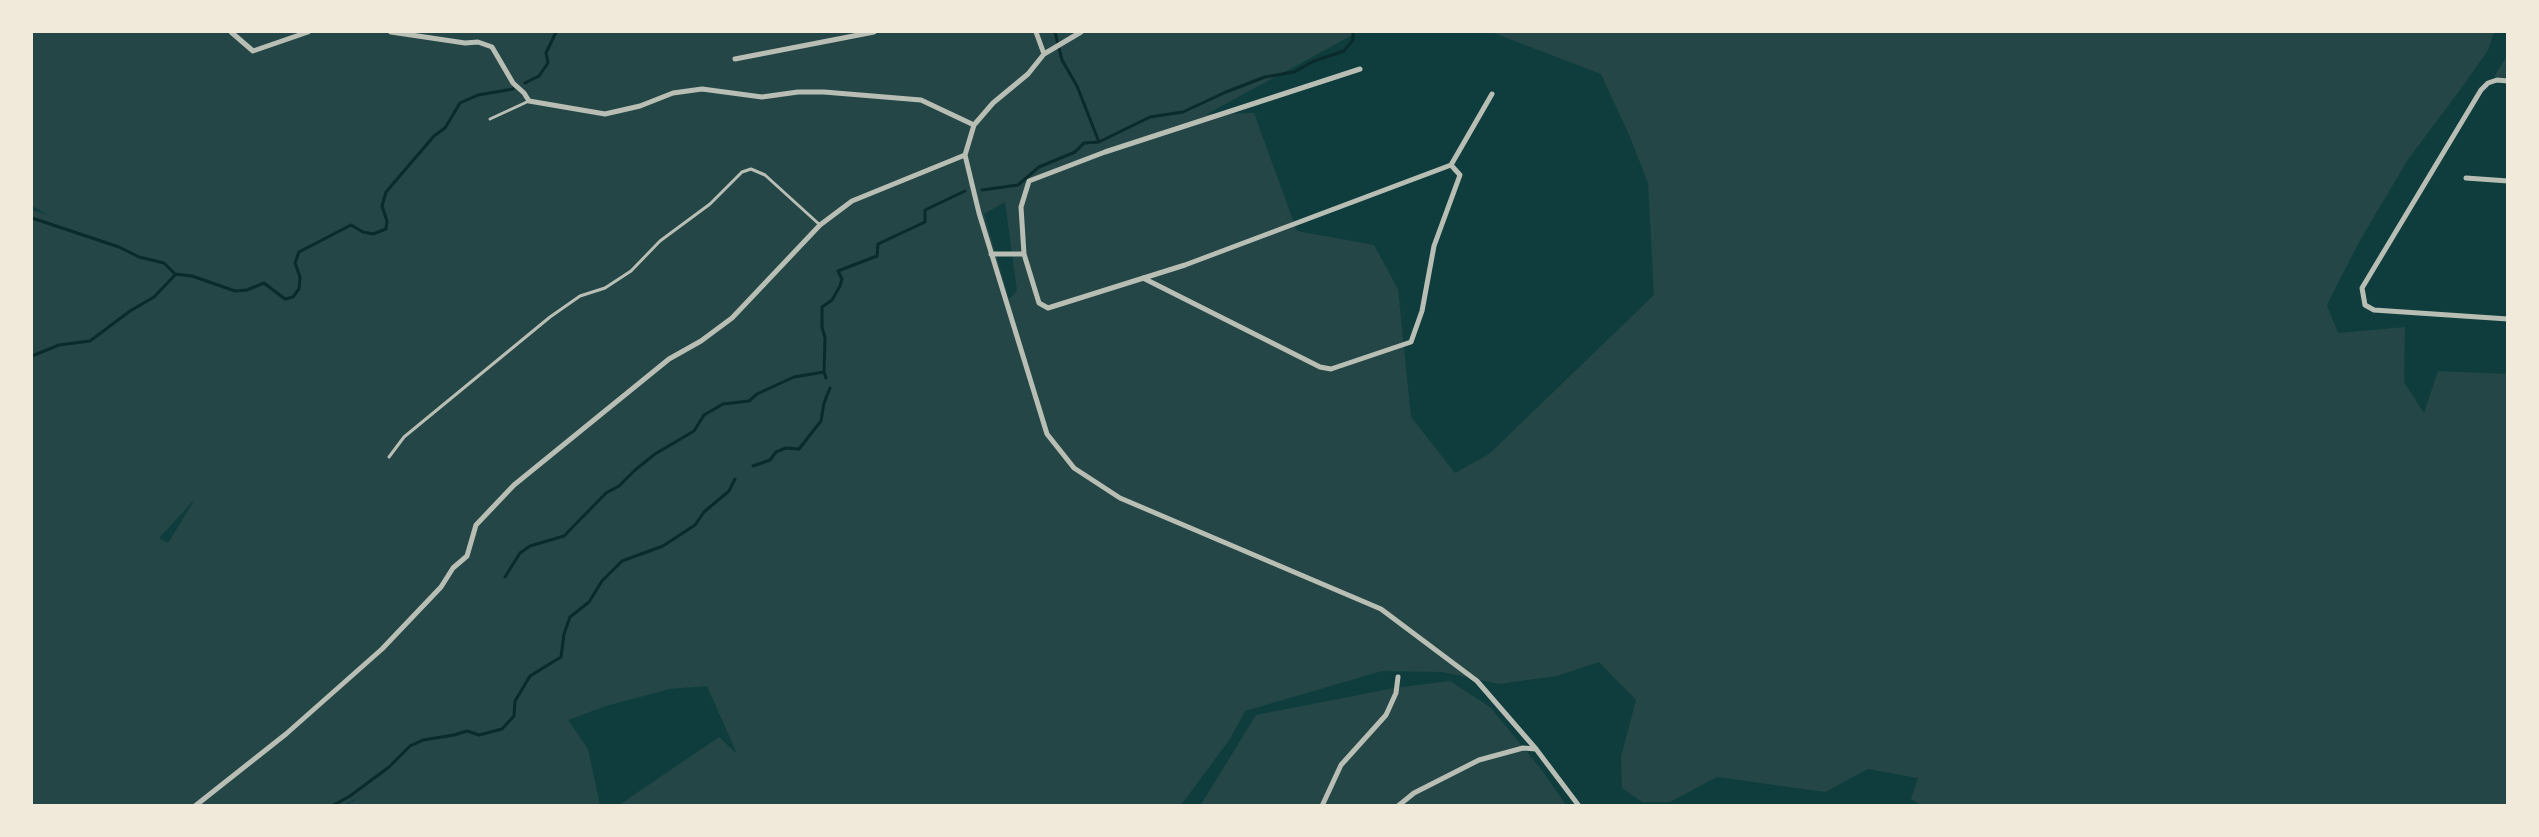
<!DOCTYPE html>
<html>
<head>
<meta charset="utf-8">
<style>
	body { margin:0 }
	#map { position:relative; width:2539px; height:837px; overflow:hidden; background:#0f3d3e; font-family:"Source Sans 3",sans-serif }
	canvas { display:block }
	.frame { position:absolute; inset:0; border:33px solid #f1e9da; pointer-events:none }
</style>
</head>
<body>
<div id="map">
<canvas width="2539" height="837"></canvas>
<div class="frame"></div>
</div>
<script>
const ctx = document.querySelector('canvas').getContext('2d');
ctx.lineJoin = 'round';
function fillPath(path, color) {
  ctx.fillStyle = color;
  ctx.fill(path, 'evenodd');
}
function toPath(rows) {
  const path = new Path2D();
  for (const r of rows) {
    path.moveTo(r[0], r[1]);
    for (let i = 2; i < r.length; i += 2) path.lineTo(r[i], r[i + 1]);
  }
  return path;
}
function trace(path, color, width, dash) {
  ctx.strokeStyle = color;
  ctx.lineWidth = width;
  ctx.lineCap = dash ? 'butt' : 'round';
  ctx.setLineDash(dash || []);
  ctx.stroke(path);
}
fillPath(toPath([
	[32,32,1358,32,1207,114,1254,113,1297,231,1374,245,1398,289,1411,417,1455,473,1489,454,1654,295,1648,183,1630,137,1601,74,1491,32,2494,32,2488,50,2465,83,2407,161,2359,242,2327,305,2338,333,2405,327,2404,382,2424,413,2438,371,2507,374,2507,805,1921,805,1911,799,1918,778,1868,769,1825,792,1717,777,1670,802,1642,802,1622,788,1621,757,1636,700,1599,662,1557,676,1499,684,1442,672,1382,671,1245,711,1230,739,1181,805,619,805,719,737,737,754,707,686,670,689,606,706,568,720,588,749,600,805,347,805,362,795,343,806,32,805,32,210,48,215,32,206],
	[1005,202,1017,291,1009,299,984,214],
	[194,501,168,543,159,538,193,501],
	[2507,56,2507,78,2494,77],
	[1450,681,1490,707,1541,769,1566,805,1200,806,1256,715,1394,688]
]), '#244646');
trace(toPath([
	[1055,32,1062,60,1077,86,1099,142],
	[525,83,539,76,548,63,546,53,556,32],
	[982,190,1018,185,1039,167,1075,152,1084,143,1099,142,1150,117,1183,112,1226,92,1265,77,1294,72,1314,61,1344,51,1353,40,1353,32],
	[32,218,119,247,139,257,164,263,175,274,192,276,235,291,247,290,264,283,285,299,293,297,299,289,300,277,295,263,299,252,351,225,363,232,373,234,386,229,387,221,382,206,386,192,434,136,445,128,460,103,478,95,513,89],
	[32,356,59,345,90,341,130,311,154,297,175,275],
	[826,378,824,372,825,338,822,327,822,307,832,300,840,286,842,279,838,271,877,256,878,244,925,222,925,210,965,191],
	[753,466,770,460,776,452,786,448,799,449,821,421,824,403,830,388],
	[505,577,520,553,530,546,564,536,606,493,619,486,635,470,655,454,694,431,704,415,723,404,749,401,757,394,794,377,824,372],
	[332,806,350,796,389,767,410,746,423,740,454,735,467,731,479,735,502,729,514,716,515,701,530,676,561,657,564,634,570,617,589,602,602,581,622,561,663,546,695,525,704,512,729,491,735,479]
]), '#0a2a2b', 3);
trace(toPath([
	[490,119,529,101],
	[389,457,404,437,550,317,580,296,605,288,631,271,660,241,710,204,742,172,751,169,765,175,820,225]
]), '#b8beb3', 3);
trace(toPath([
	[231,32,253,51,308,32],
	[391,32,465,43,478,42,492,47,513,83,524,93,529,101,605,114,640,106,673,93,702,89,762,97,798,92,824,92,921,100,974,125],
	[1036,32,1044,54],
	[1081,32,1044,54,1028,74,993,103,974,125,965,155,979,213,1047,434,1074,468,1120,498,1381,609,1477,681,1536,749,1579,806],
	[735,59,874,32],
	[2508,81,2497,80,2488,83,2481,90,2362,288,2365,305,2374,310,2508,319],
	[2466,178,2508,181],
	[991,254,1024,254,1039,303,1048,308,1185,265,1451,165,1492,94],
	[1024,254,1021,207,1029,181,1105,152,1360,69],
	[1143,278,1320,367,1331,369,1411,342,1422,311,1434,246,1460,175,1451,165],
	[195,806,286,734,382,649,441,587,453,568,467,556,476,525,514,485,669,359,701,341,732,318,820,225,852,201,965,155],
	[1322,806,1341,765,1386,715,1396,693,1398,677],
	[1398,806,1414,793,1479,760,1523,748,1536,749]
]), '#b8beb3', 5);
</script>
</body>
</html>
